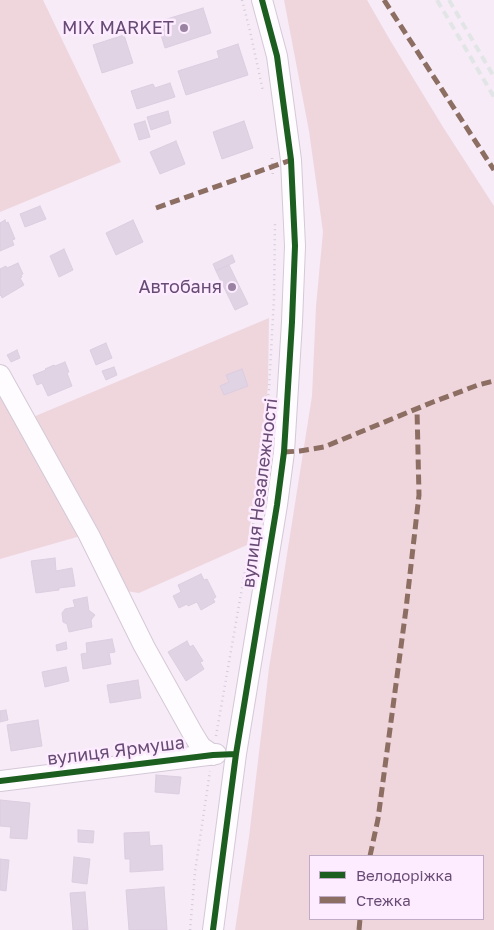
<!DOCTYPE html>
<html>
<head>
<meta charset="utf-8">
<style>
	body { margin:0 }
	#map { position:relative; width:494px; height:930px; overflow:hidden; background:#f6ebf7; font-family:"Golos Text",sans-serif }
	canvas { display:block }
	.legend { position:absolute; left:309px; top:855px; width:175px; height:65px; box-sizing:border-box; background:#fdecff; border:1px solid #c1acc8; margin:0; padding:6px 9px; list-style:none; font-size:15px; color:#684b75 }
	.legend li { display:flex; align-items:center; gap:10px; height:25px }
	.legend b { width:25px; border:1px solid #c1acc8 }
</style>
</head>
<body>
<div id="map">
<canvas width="494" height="930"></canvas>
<ul class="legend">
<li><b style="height:6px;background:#1b5e20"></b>Велодоріжка</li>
<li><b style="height:6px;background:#8d6e63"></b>Стежка</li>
</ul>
</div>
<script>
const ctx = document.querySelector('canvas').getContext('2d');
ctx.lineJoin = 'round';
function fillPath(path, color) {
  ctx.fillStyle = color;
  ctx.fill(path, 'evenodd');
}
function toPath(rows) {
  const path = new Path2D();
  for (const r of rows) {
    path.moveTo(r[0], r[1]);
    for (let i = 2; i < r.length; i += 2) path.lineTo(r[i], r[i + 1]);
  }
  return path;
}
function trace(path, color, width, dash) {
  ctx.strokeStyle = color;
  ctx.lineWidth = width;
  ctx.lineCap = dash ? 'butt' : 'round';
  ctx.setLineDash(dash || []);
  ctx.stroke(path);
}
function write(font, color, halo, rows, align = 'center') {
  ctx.font = font + ' "Golos Text",sans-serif';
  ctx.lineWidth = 5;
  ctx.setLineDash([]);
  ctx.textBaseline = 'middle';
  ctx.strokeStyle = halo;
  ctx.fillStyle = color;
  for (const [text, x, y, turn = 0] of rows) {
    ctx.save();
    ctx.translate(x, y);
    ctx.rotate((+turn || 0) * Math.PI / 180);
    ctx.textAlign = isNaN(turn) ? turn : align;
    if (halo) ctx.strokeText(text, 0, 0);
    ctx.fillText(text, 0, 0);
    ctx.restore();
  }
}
fillPath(toPath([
	[0,0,43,0,121,162,0,212],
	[284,0,367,0,390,40,443,127,494,206,494,930,235,930,249,837,269,668,312,396,316,306,323,232,309,131],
	[310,856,483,856,483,919,310,919],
	[269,318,268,385,262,451,247,545,139,593,125,591,33,417],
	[0,376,84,535,0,559]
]), '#efd6dd');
const building = toPath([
	[203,8,211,33,165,48,157,22,203,8],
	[124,35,133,63,102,73,93,45,124,35],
	[238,44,248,75,186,95,178,71,219,58,217,51,238,44],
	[170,83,175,97,137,109,131,91,153,84,155,88,170,83],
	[168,111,171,123,151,130,147,117,168,111],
	[145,121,150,137,139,140,134,124,145,121],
	[244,121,253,148,222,159,213,132,244,121],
	[176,141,185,164,160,174,150,152,176,141],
	[40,206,46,219,25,227,20,214,40,206],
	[5,220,6,223,8,222,15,239,12,240,14,245,0,251,0,223,5,220],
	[133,220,143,242,116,255,106,233,133,220],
	[64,249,73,270,59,277,50,256,64,249],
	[232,255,235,262,216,271,213,264,232,255],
	[18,263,23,274,21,275,22,277,20,278,24,285,2,298,1,295,0,296,0,269,6,266,7,268,18,263],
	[229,265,248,304,235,310,216,271,229,265],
	[106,343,112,358,96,365,90,350,106,343],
	[17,350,20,358,11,362,7,355,17,350],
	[65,362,69,372,67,373,72,386,48,396,42,383,37,385,33,375,46,370,45,369,54,365,55,366,65,362],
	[114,367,117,375,106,380,102,371,114,367],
	[242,369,248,386,224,395,220,386,229,382,226,375,242,369],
	[55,558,56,571,72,568,75,586,59,588,59,590,36,593,31,561,55,558],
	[201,574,204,580,207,579,216,597,213,599,215,602,201,610,197,602,188,606,187,604,179,608,173,596,181,592,178,585,201,574],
	[87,597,89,611,90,611,95,615,91,620,92,627,69,632,67,624,63,622,62,613,65,609,75,607,73,600,87,597],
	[112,639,115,652,109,653,111,664,83,669,81,654,87,653,86,643,112,639],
	[187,641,190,647,193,645,203,661,200,662,204,669,186,681,168,652,187,641],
	[66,642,67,649,57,651,56,645,66,642],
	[66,667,69,681,45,687,42,672,66,667],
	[138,680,141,698,110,703,107,685,138,680],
	[6,710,8,720,0,722,0,711,6,710],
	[38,720,42,746,11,751,7,725,38,720],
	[156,775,181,777,179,794,155,792,156,775],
	[0,800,30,803,27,839,10,838,11,827,0,826,0,800],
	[78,830,94,831,93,843,78,842,78,830],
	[149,832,150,846,162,845,163,870,130,872,130,859,125,859,124,833,149,832],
	[74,857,90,859,87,884,72,882,74,857],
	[0,859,9,860,6,891,0,890,0,859],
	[164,887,167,930,129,930,126,890,164,887],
	[85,892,88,930,73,930,70,893,85,892]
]);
fillPath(building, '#e0d3e3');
trace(building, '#dccde0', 1);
const minor = toPath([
	[0,375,89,535,144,646,193,734,201,747,213,755],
	[0,781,216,754],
	[213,930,236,754,277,505,284,452,292,322,295,246,291,160,277,56,262,0]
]);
trace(minor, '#d4c9d7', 22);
trace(toPath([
	[242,0,250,31,263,91],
	[272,158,273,178],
	[216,736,255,514,269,389,274,298,275,223],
	[190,930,195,872,210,771]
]), '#d5cbd8', 2.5, [1, 4]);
trace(minor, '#fefcfe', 20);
trace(toPath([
	[437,0,494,97],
	[449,0,494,77]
]), '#e2e5e6', 4, [8, 5]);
trace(toPath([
	[384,0,494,170],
	[156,208,291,160],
	[284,452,300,451,324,447,433,402,478,385,494,381],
	[370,856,378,819,406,609,419,495,417,409],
	[359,930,360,919]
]), '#8d6e63', 5, [10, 5]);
trace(toPath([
	[0,781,213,755,236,754],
	[213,930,236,754,277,505,284,452,292,322,295,246,291,160,277,56,262,0]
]), '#1b5e20', 6);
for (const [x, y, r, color] of [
	[184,28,5,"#9a83a2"],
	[232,287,5,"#9a83a2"]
]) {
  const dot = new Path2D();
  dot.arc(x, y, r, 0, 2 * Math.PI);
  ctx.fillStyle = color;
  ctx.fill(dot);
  trace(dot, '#fdecff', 2);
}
write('18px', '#684b75', '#fdecff', [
	["MIX MARKET",174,28],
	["Автобаня",222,287]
], 'right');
write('18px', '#684b75', '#fdecff', [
	["вулиця Незалежності",260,493,-83],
	["вулиця Ярмуша",116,751,-7]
]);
</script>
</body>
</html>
